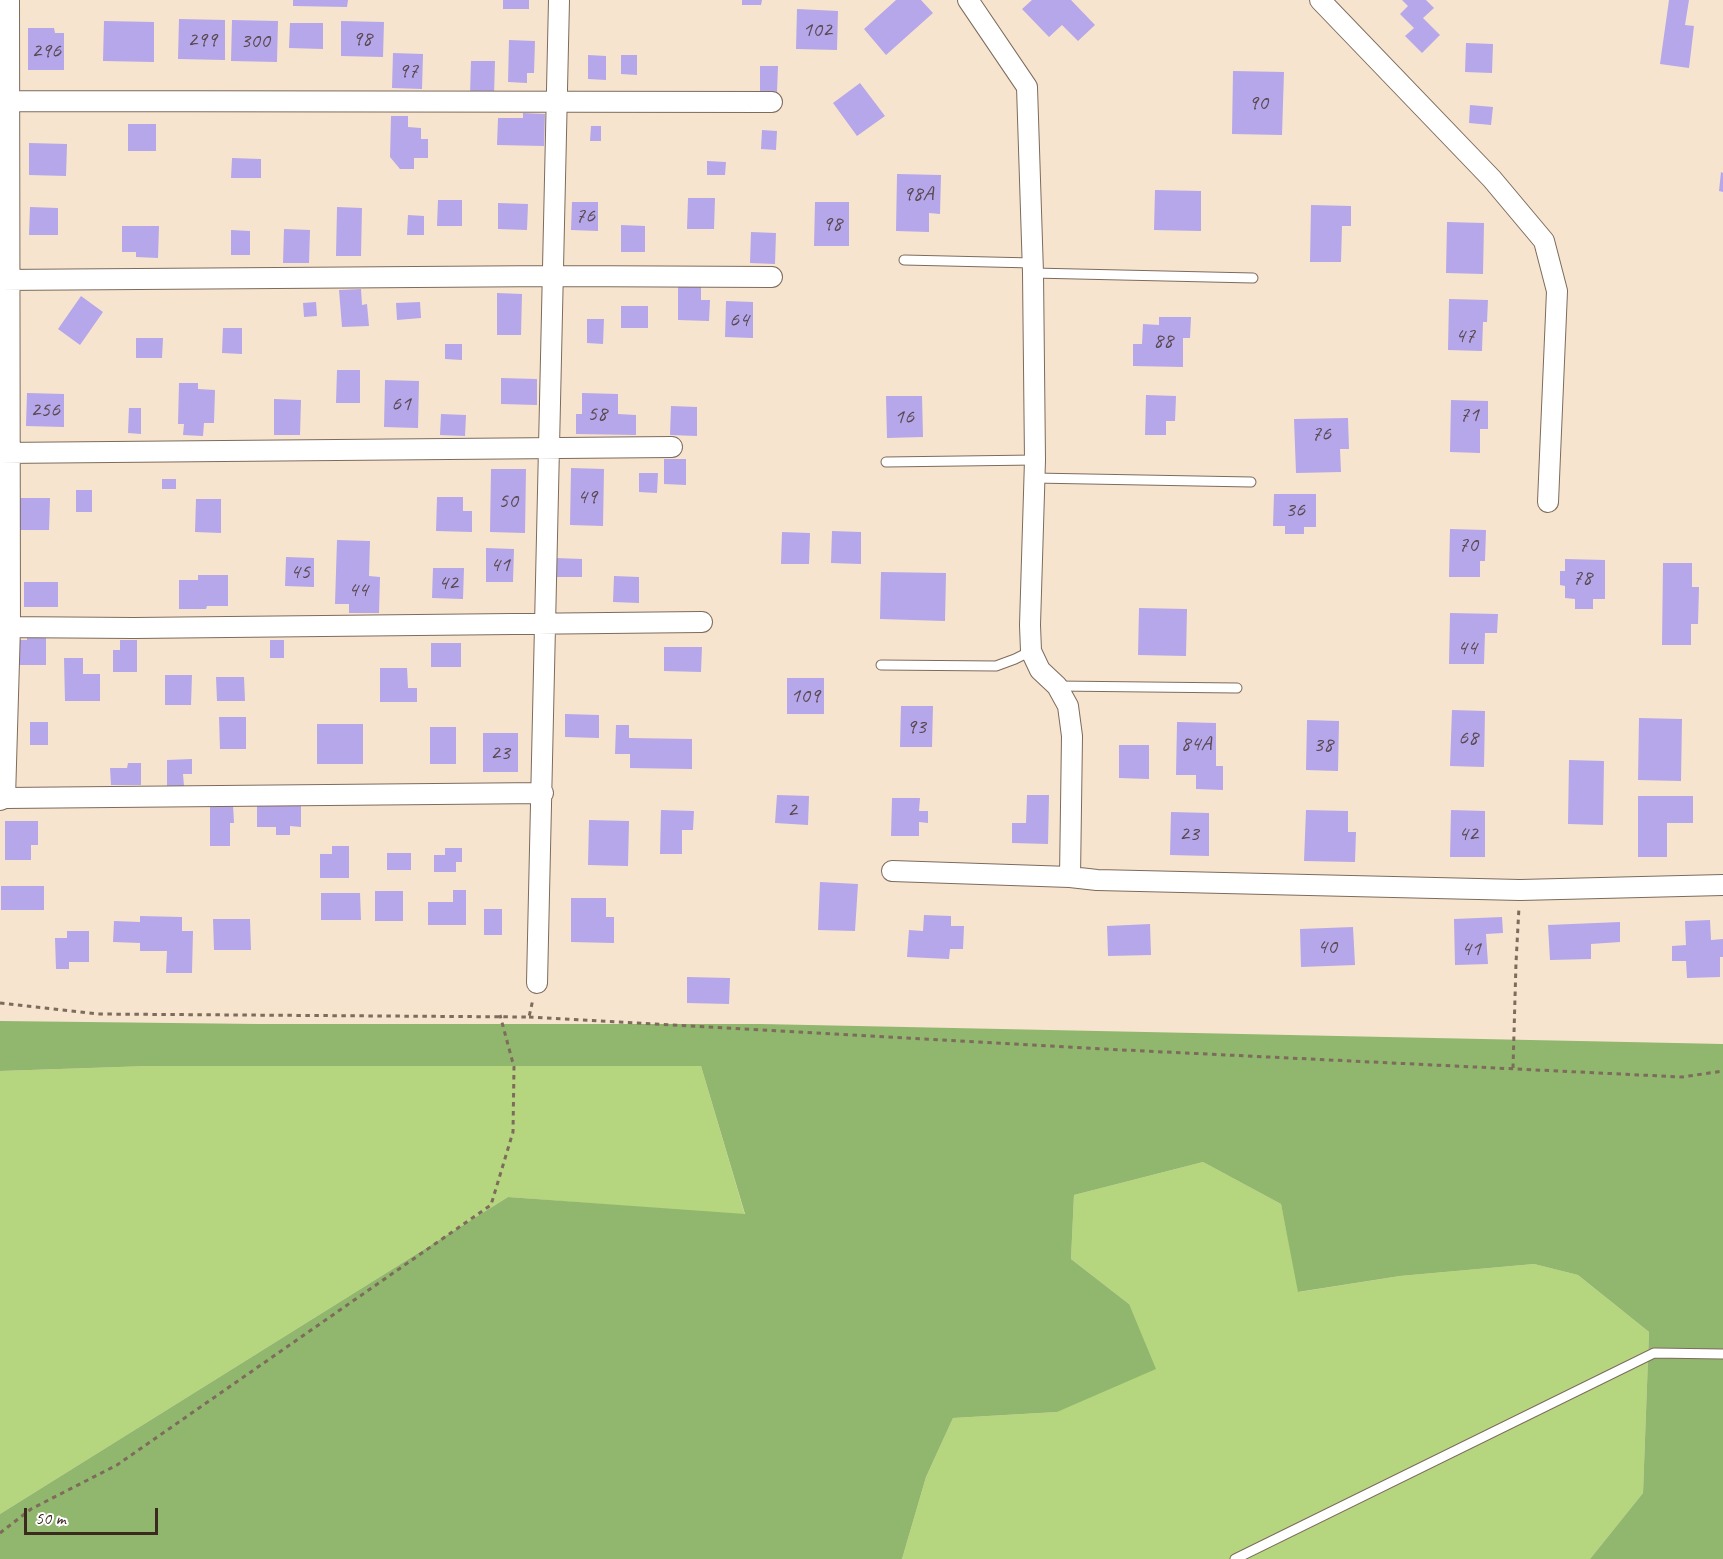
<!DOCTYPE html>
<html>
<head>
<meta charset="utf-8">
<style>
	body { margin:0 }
	#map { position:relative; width:1723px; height:1559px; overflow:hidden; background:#f7e4cf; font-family:Caveat,sans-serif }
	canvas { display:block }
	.scale { position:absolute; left:24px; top:1508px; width:134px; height:27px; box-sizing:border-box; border:3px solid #3b2a1e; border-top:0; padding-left:8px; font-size:18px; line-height:21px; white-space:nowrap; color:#3b2a1e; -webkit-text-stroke:4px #fff; paint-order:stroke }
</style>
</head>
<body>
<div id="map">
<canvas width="1723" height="1559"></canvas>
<div class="scale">50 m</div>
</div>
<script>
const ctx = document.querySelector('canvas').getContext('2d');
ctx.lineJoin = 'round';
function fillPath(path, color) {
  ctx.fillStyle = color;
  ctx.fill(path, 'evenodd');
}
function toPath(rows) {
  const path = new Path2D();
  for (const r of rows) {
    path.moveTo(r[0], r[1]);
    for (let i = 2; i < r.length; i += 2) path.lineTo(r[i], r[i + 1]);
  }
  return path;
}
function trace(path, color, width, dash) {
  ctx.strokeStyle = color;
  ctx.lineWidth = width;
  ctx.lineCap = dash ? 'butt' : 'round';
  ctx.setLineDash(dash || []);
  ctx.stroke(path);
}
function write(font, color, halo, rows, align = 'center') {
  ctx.font = font + ' Caveat,sans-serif';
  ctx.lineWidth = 4.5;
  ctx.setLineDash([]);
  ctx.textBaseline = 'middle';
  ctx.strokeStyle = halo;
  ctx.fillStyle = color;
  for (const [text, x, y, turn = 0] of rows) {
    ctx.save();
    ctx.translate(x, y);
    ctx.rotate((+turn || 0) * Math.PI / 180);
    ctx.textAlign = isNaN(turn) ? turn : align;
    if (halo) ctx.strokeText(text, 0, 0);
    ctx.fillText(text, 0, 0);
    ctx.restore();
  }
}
fillPath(toPath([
	[148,1066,701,1066,745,1215,508,1197,0,1514,0,1071],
	[1203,1162,1281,1204,1299,1292,1400,1276,1534,1264,1578,1275,1649,1332,1643,1493,1590,1559,902,1559,926,1477,953,1418,1057,1412,1129,1304,1071,1259,1074,1195]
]), '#b5d67e');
fillPath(toPath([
	[0,1021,258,1024,761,1024,1723,1044,1723,1559,1590,1559,1643,1493,1649,1332,1578,1275,1534,1264,1400,1276,1298,1292,1281,1204,1203,1162,1074,1195,1071,1259,1129,1304,1156,1369,1057,1412,953,1418,926,1477,902,1559,0,1559,0,1514,508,1197,745,1214,701,1066,148,1066,0,1071]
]), '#90b76d');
fillPath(toPath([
	[293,0,348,0,347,7,293,6],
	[503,0,529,0,529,9,503,9],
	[742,0,762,0,761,5,742,5],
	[896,0,921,0,933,13,886,55,864,29],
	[1032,0,1071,0,1095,25,1078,41,1062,25,1049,37,1022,9],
	[1402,0,1426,0,1434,8,1423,18,1440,35,1422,53,1405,36,1414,28,1400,14,1408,6],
	[1669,0,1689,0,1685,25,1694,26,1689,68,1660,64],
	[797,9,838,11,837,50,796,49],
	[179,19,225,20,225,60,178,59],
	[232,20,278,21,277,62,231,61],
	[104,21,154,22,154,62,103,61],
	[341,21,384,22,383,57,341,56],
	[290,23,323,23,323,49,289,48],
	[28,28,54,28,55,33,64,33,64,70,28,70],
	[509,40,535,41,534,73,527,73,527,83,508,82],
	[1466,43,1493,44,1492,73,1465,72],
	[393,53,423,54,422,89,392,88],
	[588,55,606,56,606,80,588,79],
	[621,55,637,55,637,75,621,74],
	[471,61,495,61,494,96,470,95],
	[760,66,778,66,777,92,760,91],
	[1233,71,1284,72,1282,135,1232,134],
	[860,83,885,116,857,136,833,103],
	[1470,105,1493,107,1491,125,1469,123],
	[523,113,545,114,544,146,497,145,498,118,523,118],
	[391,116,408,116,408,127,421,128,421,139,428,139,428,158,414,158,414,169,400,169,390,157],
	[128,124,156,124,156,151,128,151],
	[591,126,601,126,601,141,590,141],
	[762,130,777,131,776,150,761,149],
	[29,143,67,144,66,176,29,175],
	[232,158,261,159,261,178,231,178],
	[707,161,726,162,725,175,707,175],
	[1721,172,1723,173,1723,192,1719,191],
	[897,174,941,175,940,214,929,213,929,232,896,231],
	[1155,190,1201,191,1201,231,1154,230],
	[688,198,715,198,714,229,687,229],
	[438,200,462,200,462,226,437,226],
	[572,202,598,202,598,231,571,230],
	[815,202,849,202,849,246,814,246],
	[498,203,528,204,527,230,498,229],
	[1311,205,1351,206,1351,226,1342,226,1341,262,1310,262],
	[30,207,58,208,58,235,29,235],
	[337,207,362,208,361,256,336,256],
	[408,215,424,216,424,235,407,235],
	[1447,222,1484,223,1483,274,1446,273],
	[621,225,645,226,645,252,621,252],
	[122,226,159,226,158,258,136,257,136,252,122,252],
	[284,229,310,230,309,263,283,263],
	[231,230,250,231,250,255,231,255],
	[751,232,776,233,775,264,750,263],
	[678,286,701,287,701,300,710,300,709,321,678,320],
	[361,289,362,305,367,304,369,326,342,327,339,290],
	[497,293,522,294,521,335,497,335],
	[81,296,103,312,80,345,58,329],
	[1449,299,1488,300,1487,322,1483,322,1482,351,1448,350],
	[726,301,753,302,753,338,725,337],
	[316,302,317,316,304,317,303,303],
	[420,302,421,318,397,320,396,303],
	[621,306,648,306,648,328,621,328],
	[1159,317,1191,317,1190,338,1183,338,1183,367,1133,366,1133,344,1142,344,1143,324,1159,325],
	[587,319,604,319,603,344,587,343],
	[223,328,242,328,242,354,222,353],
	[136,338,163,338,162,358,136,358],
	[445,344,462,344,462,360,445,359],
	[337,370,360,370,360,403,336,403],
	[501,378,537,379,537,405,501,404],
	[385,380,419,381,418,428,384,427],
	[179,383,198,383,198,389,215,390,214,423,204,423,203,436,183,435,184,424,178,424],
	[27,393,64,394,64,427,26,426],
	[582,393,618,394,618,414,636,415,636,435,576,434,576,414,582,414],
	[1146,395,1176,396,1175,421,1166,421,1166,435,1145,435],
	[886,396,922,396,923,437,887,438],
	[274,399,301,400,300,435,274,435],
	[1451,400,1488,401,1488,429,1480,429,1480,453,1450,452],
	[671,406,697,407,697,436,670,435],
	[129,408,141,408,141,434,128,433],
	[441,414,466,415,465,436,440,435],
	[1348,418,1349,449,1340,449,1341,472,1296,473,1294,419],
	[664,459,686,459,686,485,664,484],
	[571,468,604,469,603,526,570,525],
	[491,469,526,469,525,533,490,532],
	[639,473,658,473,657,493,639,492],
	[162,479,176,479,176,489,162,489],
	[76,490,92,490,92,512,76,512],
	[1274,494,1316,494,1316,527,1304,527,1304,534,1285,534,1285,526,1273,526],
	[437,497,463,497,463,511,472,511,472,532,436,531],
	[17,498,50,498,49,530,17,530],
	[196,499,221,499,221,533,195,532],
	[1450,529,1486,530,1485,561,1480,561,1480,577,1449,577],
	[832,531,861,532,861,564,831,563],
	[782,532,810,533,809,564,781,564],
	[337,540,370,541,369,576,380,577,379,613,349,613,349,604,335,604],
	[486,548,514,549,513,582,486,582],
	[286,557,314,558,314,587,285,586],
	[556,558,582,559,582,577,556,577],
	[1565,559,1605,560,1605,599,1593,599,1593,609,1575,609,1575,599,1565,598,1565,586,1560,585,1560,571,1565,571],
	[1663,563,1692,563,1692,587,1699,587,1698,624,1691,624,1691,645,1662,645],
	[433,568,464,568,463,599,432,598],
	[881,572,946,573,945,621,880,619],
	[198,575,228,575,228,606,207,606,206,609,179,609,179,580,198,580],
	[614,576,639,577,639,603,613,602],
	[24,582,58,582,58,607,24,607],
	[1139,608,1187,609,1186,656,1138,655],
	[1450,613,1498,614,1497,633,1485,633,1484,664,1449,664],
	[27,635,46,635,46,665,19,665,19,640,27,640],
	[120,640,137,640,137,672,113,672,113,650,120,650],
	[270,640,284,640,284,658,270,658],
	[431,643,461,643,461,667,431,667],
	[664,647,702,647,701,672,664,671],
	[64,658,83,658,83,674,100,674,100,701,65,701],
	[380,668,407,668,408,688,417,688,417,702,380,702],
	[165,675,192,675,191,705,165,705],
	[216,677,244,677,245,701,217,701],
	[787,678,824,678,824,714,787,714],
	[901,706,933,706,932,747,900,747],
	[1452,710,1485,711,1484,767,1450,766],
	[565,714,599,715,599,738,565,737],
	[219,717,246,717,246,749,220,749],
	[1639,718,1682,719,1681,781,1638,780],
	[1307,720,1339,721,1338,771,1306,770],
	[30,722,48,722,48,745,30,745],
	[1177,722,1216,723,1216,766,1223,766,1223,790,1196,789,1196,775,1176,775],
	[317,724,363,724,363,764,317,764],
	[616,725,629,725,629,738,692,739,692,769,630,768,630,754,615,754],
	[430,727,456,727,456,764,430,764],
	[483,733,518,733,518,772,483,772],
	[1119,745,1149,745,1149,779,1119,778],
	[192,759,192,774,183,774,184,786,167,786,167,760],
	[1569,760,1604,761,1603,825,1568,824],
	[128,763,141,763,141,785,111,785,110,768,127,768],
	[777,795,809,796,808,825,775,823],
	[1027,795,1049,795,1048,844,1012,843,1012,823,1026,823],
	[1638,796,1693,796,1693,823,1667,823,1667,857,1638,857],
	[892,798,920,798,919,811,928,811,928,823,919,822,919,836,891,836],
	[233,804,234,823,230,823,230,846,210,846,210,805],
	[257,804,301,804,301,827,290,826,290,835,276,835,276,827,257,827],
	[661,810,694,811,693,830,682,830,682,854,660,854],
	[1306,810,1348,811,1348,832,1356,832,1355,862,1304,861],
	[1451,810,1485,811,1485,857,1450,857],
	[1171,812,1209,813,1209,856,1170,855],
	[589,820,629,821,628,866,588,865],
	[5,821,38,821,38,845,31,845,31,860,5,860],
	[332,846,349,846,349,878,320,878,320,854,332,854],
	[445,848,462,848,462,862,456,862,456,872,434,872,434,855,445,855],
	[387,853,411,853,411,870,387,870],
	[820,882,858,884,855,931,818,930],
	[1,886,44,886,44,910,1,910],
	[453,890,466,890,466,925,428,925,428,902,453,902],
	[375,891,403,891,403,921,375,921],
	[321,893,360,893,361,920,321,920],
	[571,898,606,898,606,917,614,917,614,943,571,942],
	[484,909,502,909,502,935,484,935],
	[924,915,951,916,951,926,964,926,963,949,950,949,949,959,907,957,909,930,923,931],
	[140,916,182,917,182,931,193,931,192,973,166,973,167,951,140,951,140,943,113,942,114,921,140,922],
	[1502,917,1503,933,1486,934,1488,964,1455,965,1454,919],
	[213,919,250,919,251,950,214,950],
	[1710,920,1711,940,1723,939,1723,957,1720,957,1720,977,1687,978,1686,961,1672,961,1672,946,1686,945,1685,921],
	[1620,922,1620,942,1591,944,1591,959,1550,960,1548,925],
	[1150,924,1151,955,1108,956,1107,926],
	[1353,927,1355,965,1301,967,1300,929],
	[67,931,89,931,89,962,69,962,69,969,56,969,55,938,67,938],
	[687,977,730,978,729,1004,687,1003]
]), '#b5a7e9');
const lane = toPath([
	[904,260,1033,263],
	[1033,273,1253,278],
	[886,462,1035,460],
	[1034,478,1251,482],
	[881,665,996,666,1015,659,1031,651],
	[1057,686,1237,688],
	[1235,1559,1654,1353,1723,1354]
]);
const street = toPath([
	[968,0,1027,87,1033,273,1035,460,1030,625,1031,651,1040,670,1057,686,1068,706,1072,736,1070,877,1097,880,1520,890,1723,885],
	[1320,0,1492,179,1544,241,1557,291,1548,502],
	[0,101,772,102],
	[0,280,554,276,772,277],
	[0,453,672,447],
	[0,627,134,628,702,622],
	[5,798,10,627,9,0],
	[0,800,5,798,543,793],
	[892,871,1070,877],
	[537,983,559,0]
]);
trace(lane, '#7d6b5c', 11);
trace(street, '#7d6b5c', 22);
trace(toPath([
	[0,1003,98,1014,529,1017,533,999],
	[529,1017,1103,1049,1682,1077,1723,1071],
	[1513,1068,1516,963,1519,907],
	[0,1533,31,1509,117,1465,491,1205,513,1132,514,1067,500,1015]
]), '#7d6b5c', 3, [4.5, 4.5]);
trace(lane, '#fff', 9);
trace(street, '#fff', 20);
write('22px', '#5a4951', null, [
	["102",817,30],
	["98",362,39],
	["299",202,40],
	["300",255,41],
	["296",46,51],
	["97",408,71],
	["90",1258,103],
	["98А",918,194],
	["76",585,216],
	["98",832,224],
	["64",739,320],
	["47",1465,336],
	["88",1163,341],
	["61",401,404],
	["256",45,410],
	["58",597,414],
	["71",1469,415],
	["16",904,417],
	["76",1321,434],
	["49",587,497],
	["50",508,501],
	["36",1295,510],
	["70",1468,545],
	["41",500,565],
	["45",300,572],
	["78",1582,578],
	["42",448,583],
	["44",358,590],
	["44",1467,648],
	["109",805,696],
	["93",916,727],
	["68",1468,738],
	["84А",1196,744],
	["38",1323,745],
	["23",500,753],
	["2",792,810],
	["23",1189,834],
	["42",1468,834],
	["40",1327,947],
	["41",1471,949]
]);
</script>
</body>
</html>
